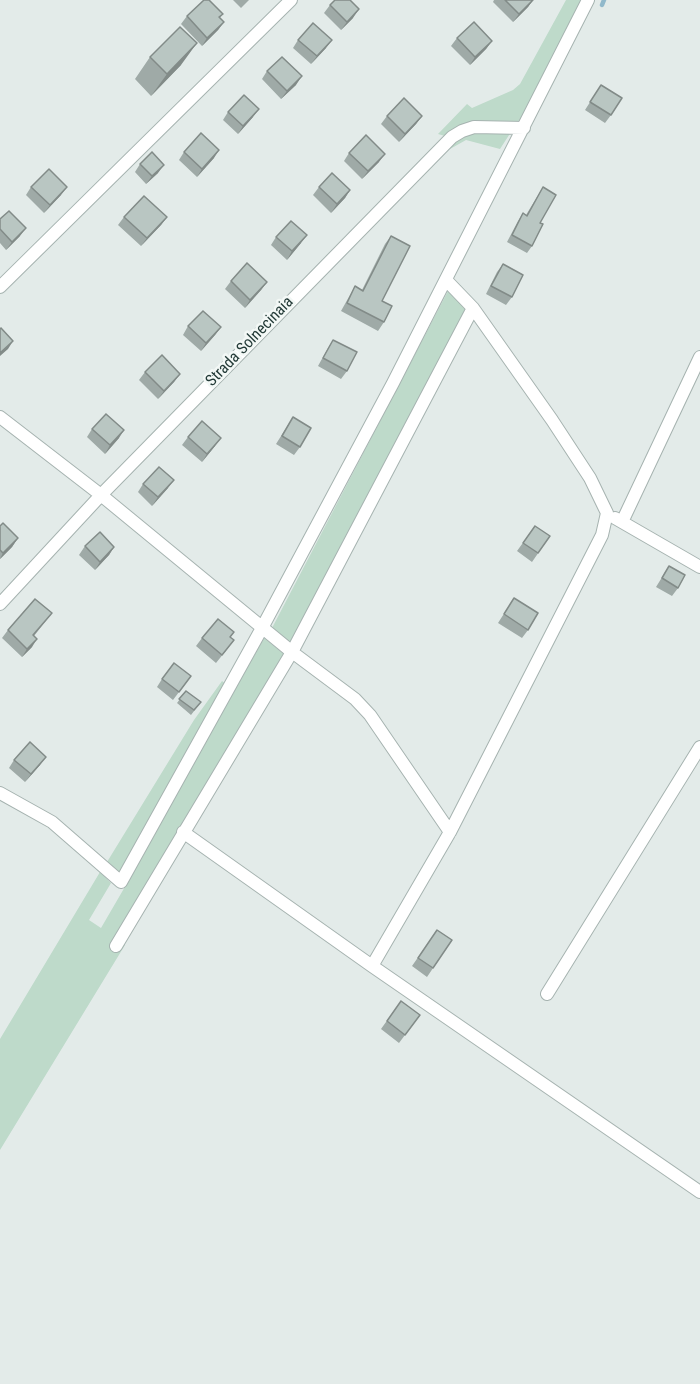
<!DOCTYPE html>
<html>
<head>
<meta charset="utf-8">
<style>
	body { margin:0 }
	canvas { display:block; background:#e3ebe9 }
</style>
</head>
<body>
<canvas width="700" height="1384"></canvas>
<script>
const ctx = document.querySelector('canvas').getContext('2d');
ctx.lineJoin = 'round';
function fillPath(path, color) {
  ctx.fillStyle = color;
  ctx.fill(path, 'evenodd');
}
function toPath(rows) {
  const path = new Path2D();
  for (const r of rows) {
    path.moveTo(r[0], r[1]);
    for (let i = 2; i < r.length; i += 2) path.lineTo(r[i], r[i + 1]);
  }
  return path;
}
function trace(path, color, width, dash) {
  ctx.strokeStyle = color;
  ctx.lineWidth = width;
  ctx.lineCap = dash ? 'butt' : 'round';
  ctx.setLineDash(dash || []);
  ctx.stroke(path);
}
function write(font, color, halo, rows, align = 'center') {
  ctx.font = font + ' "Roboto Condensed",sans-serif';
  ctx.lineWidth = 5;
  ctx.setLineDash([]);
  ctx.textBaseline = 'middle';
  ctx.strokeStyle = halo;
  ctx.fillStyle = color;
  for (const [text, x, y, turn = 0] of rows) {
    ctx.save();
    ctx.translate(x, y);
    ctx.rotate((+turn || 0) * Math.PI / 180);
    ctx.textAlign = isNaN(turn) ? turn : align;
    if (halo) ctx.strokeText(text, 0, 0);
    ctx.fillText(text, 0, 0);
    ctx.restore();
  }
}
fillPath(toPath([
	[566,0,582,0,523,118,515,123,445,136,438,134,467,104,472,108,513,90,520,84],
	[511,132,500,149,466,140,450,149,457,139,475,133],
	[448,291,466,308,291,643,272,628],
	[264,638,284,654,115,937,125,945,0,1150,0,1039,100,872,111,883,89,920,101,928,126,885],
	[222,681,227,685,120,875,107,862,194,720]
]), '#bedaca');
trace(toPath([
	[602,5,604,0]
]), '#91b9cb', 4.5);
const minor = toPath([
	[0,287,291,0],
	[0,417,101,495,292,652,355,699,370,715,450,832],
	[615,518,700,567],
	[622,522,700,357],
	[0,604,101,495,452,137,462,131,474,127,524,128],
	[0,793,52,822,121,882,262,628,393,383,588,0],
	[183,832,372,966,700,1192],
	[116,946,292,652,473,308],
	[372,966,450,832,602,535,607,513,590,478,552,420,473,308,447,281],
	[547,994,700,747]
]);
trace(minor, '#a6b3b0', 14);
trace(minor, '#fff', 12);
fillPath(toPath([
	[233,0,249,0,241,8],
	[494,0,533,0,528,7,513,22,493,2],
	[330,5,353,18,341,30,324,13],
	[223,14,220,18,224,22,218,30,202,46,181,24,187,16],
	[457,38,492,41,486,49,470,65,451,46],
	[298,40,326,48,311,64,293,48],
	[150,57,181,65,151,96,135,79],
	[267,71,296,85,281,99,262,79],
	[601,85,611,115,605,123,585,110],
	[228,112,253,117,238,134,223,120],
	[387,116,422,116,416,124,399,142,381,124],
	[184,152,214,158,197,177,179,160],
	[349,153,379,162,362,179,344,161],
	[140,164,158,173,146,184,135,172],
	[31,187,61,195,44,213,26,195],
	[319,187,350,190,345,198,331,213,313,195],
	[543,187,540,223,532,246,527,253,507,242,518,221,523,213,526,215],
	[124,217,167,217,161,225,141,246,118,225],
	[0,219,20,236,6,250,0,243],
	[391,236,382,301,384,322,378,331,341,311,350,295,355,286,362,290,385,244],
	[276,237,301,243,287,260,271,245],
	[503,264,512,297,506,305,486,294,497,272],
	[231,281,267,282,261,290,245,308,225,289],
	[188,326,221,327,215,335,201,351,183,335],
	[333,340,347,371,341,379,318,366,328,348],
	[145,372,180,374,174,382,158,399,139,380],
	[293,417,300,447,294,455,276,444],
	[92,429,119,438,105,454,87,437],
	[188,437,215,446,202,462,182,445],
	[143,484,168,488,152,506,138,492],
	[0,526,18,538,12,547,0,559],
	[535,526,550,536,532,562,517,551],
	[85,546,114,547,109,555,95,570,79,555],
	[669,566,678,588,672,596,656,587],
	[514,598,528,630,522,638,498,623],
	[52,613,34,636,32,647,22,657,2,638,8,630],
	[231,637,228,648,216,663,196,646,202,638],
	[162,679,185,684,173,700,157,687],
	[186,691,201,702,191,715,177,703],
	[14,760,40,765,25,782,9,768],
	[437,930,452,940,427,977,412,966],
	[401,1001,420,1015,399,1043,381,1029]
]), '#9faaa7');
fillPath(toPath([
	[533,0,528,7,513,22,519,14],
	[359,9,353,18,341,30,347,22],
	[224,22,218,30,202,46,207,38],
	[332,40,326,48,311,64,317,56],
	[492,41,486,49,470,65,475,57],
	[197,43,181,65,151,96,167,74],
	[302,76,296,85,281,99,287,91],
	[259,109,253,117,238,134,243,126],
	[422,116,416,124,399,142,405,134],
	[219,150,214,158,197,177,202,169],
	[385,154,379,162,362,179,368,171],
	[164,165,158,173,146,184,152,176],
	[67,187,61,195,44,213,50,205],
	[350,190,345,198,331,213,337,204],
	[167,217,161,225,141,246,147,238],
	[26,228,20,236,6,250,12,242],
	[307,235,301,243,287,260,292,251],
	[267,282,261,290,245,308,250,300],
	[221,327,215,335,201,351,206,343],
	[13,341,8,349,0,356,0,353],
	[180,374,174,382,158,399,164,391],
	[124,430,119,438,105,454,110,445],
	[221,438,215,446,202,462,207,454],
	[174,480,168,488,152,506,158,497],
	[18,538,12,547,0,559,3,553],
	[114,547,109,555,95,570,100,562],
	[37,639,32,647,22,657,27,649],
	[46,757,40,765,25,782,31,774]
]), '#828b88');
const building = toPath([
	[204,0,209,0,223,14,219,17,224,22,207,38,187,16,204,0],
	[335,0,350,0,359,9,347,22,330,5,335,0],
	[505,0,533,0,519,14,505,0],
	[474,22,492,41,475,57,457,38,474,22],
	[313,23,332,40,317,56,298,40,313,23],
	[180,27,197,43,167,74,150,57,180,27],
	[282,57,302,76,287,91,267,71,282,57],
	[601,85,622,98,611,115,590,102,601,85],
	[244,95,259,109,243,126,228,112,244,95],
	[404,98,422,116,405,134,387,116,404,98],
	[201,133,219,150,202,169,184,152,201,133],
	[366,135,385,154,368,171,349,153,366,135],
	[152,152,164,165,152,176,140,164,152,152],
	[49,169,67,187,50,205,31,187,49,169],
	[332,173,350,190,337,204,319,187,332,173],
	[543,187,556,195,540,223,543,224,532,246,512,235,523,213,527,216,543,187],
	[144,196,167,217,147,238,124,217,144,196],
	[9,211,26,228,12,242,0,229,0,219,9,211],
	[291,221,307,235,292,251,276,237,291,221],
	[391,236,410,246,382,301,392,306,384,322,347,303,355,286,363,291,391,236],
	[247,263,267,282,250,300,231,281,247,263],
	[503,264,523,275,512,297,491,286,503,264],
	[203,311,221,327,206,343,188,326,203,311],
	[1,328,13,341,0,353,0,329,1,328],
	[333,340,357,352,347,371,323,358,333,340],
	[162,355,180,374,164,391,145,372,162,355],
	[106,414,124,430,110,445,92,429,106,414],
	[293,417,311,428,300,447,282,436,293,417],
	[202,421,221,438,207,454,188,437,202,421],
	[159,467,174,480,158,497,143,484,159,467],
	[3,523,18,538,3,553,0,550,0,526,3,523],
	[535,526,550,536,538,553,523,543,535,526],
	[100,532,114,547,100,562,85,546,100,532],
	[669,566,685,575,678,588,662,578,669,566],
	[514,598,538,613,528,630,504,614,514,598],
	[35,599,52,613,33,635,37,639,27,649,8,630,35,599],
	[218,619,234,632,230,637,234,640,222,655,202,638,218,619],
	[174,663,191,676,179,692,162,679,174,663],
	[186,691,201,702,194,710,179,699,186,691],
	[30,742,46,757,31,774,14,760,30,742],
	[437,930,452,940,433,968,418,958,437,930],
	[401,1001,420,1015,405,1035,387,1021,401,1001]
]);
fillPath(building, '#b9c6c2');
trace(building, '#828b88', 1.5);
write('16px', '#243b38', '#f3f8f6', [
	["Strada Solnecinaia",250,342,-46]
]);
</script>
</body>
</html>
